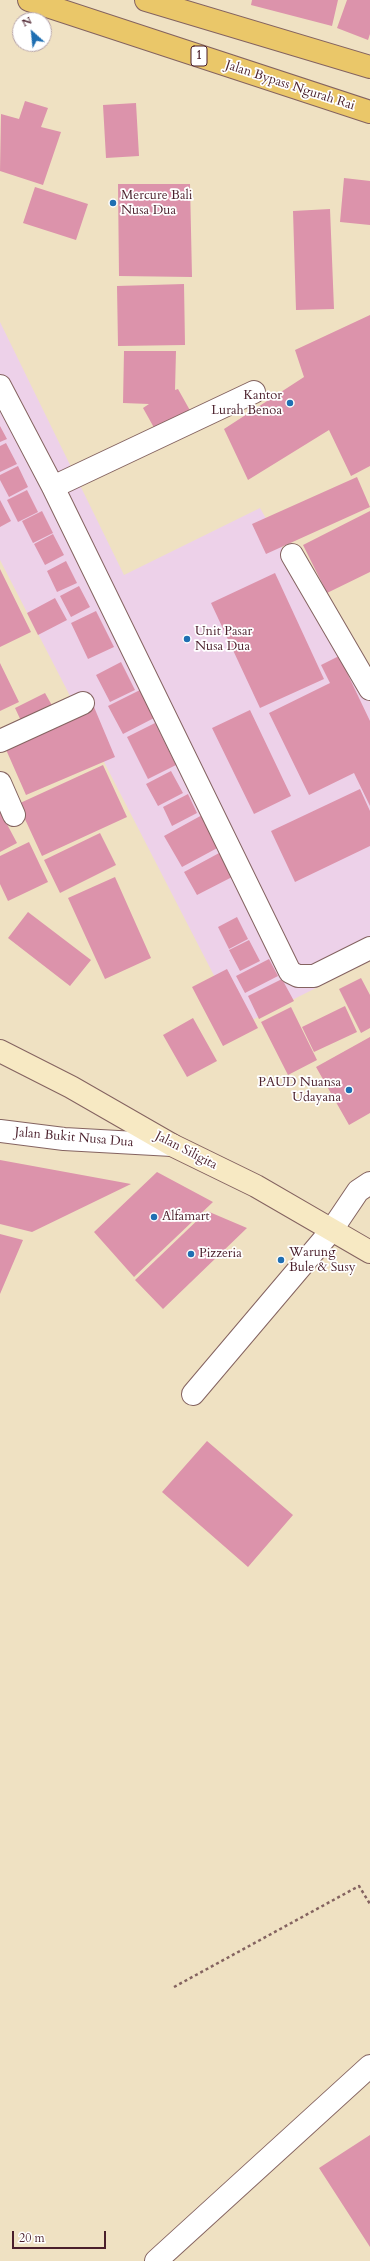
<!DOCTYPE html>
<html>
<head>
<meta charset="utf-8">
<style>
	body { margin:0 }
	#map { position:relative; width:370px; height:2261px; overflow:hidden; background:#efe1c2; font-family:Cardo,serif }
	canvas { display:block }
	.north { position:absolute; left:12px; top:12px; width:40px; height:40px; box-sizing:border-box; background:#fff; border:1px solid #b7a5aa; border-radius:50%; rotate:333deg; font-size:11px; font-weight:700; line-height:16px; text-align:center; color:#4a1f2b }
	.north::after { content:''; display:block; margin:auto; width:14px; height:18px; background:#1f6fb2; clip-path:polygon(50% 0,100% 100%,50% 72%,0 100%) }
	.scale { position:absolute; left:12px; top:2231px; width:94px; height:18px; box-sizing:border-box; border:2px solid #4a1f2b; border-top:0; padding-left:5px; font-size:12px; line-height:14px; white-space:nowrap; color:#4a1f2b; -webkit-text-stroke:3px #fff; paint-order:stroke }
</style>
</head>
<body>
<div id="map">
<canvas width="370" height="2261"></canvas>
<div class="north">N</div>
<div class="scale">20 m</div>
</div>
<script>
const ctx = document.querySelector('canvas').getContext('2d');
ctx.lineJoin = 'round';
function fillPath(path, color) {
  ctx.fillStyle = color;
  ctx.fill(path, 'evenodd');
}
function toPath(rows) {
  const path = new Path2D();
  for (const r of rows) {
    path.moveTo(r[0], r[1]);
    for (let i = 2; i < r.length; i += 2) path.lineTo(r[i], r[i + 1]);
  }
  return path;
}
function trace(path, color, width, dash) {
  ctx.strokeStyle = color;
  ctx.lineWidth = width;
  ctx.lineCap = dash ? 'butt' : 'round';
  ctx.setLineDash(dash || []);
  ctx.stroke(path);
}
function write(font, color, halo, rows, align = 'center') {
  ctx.font = font + ' Cardo,serif';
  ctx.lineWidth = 3.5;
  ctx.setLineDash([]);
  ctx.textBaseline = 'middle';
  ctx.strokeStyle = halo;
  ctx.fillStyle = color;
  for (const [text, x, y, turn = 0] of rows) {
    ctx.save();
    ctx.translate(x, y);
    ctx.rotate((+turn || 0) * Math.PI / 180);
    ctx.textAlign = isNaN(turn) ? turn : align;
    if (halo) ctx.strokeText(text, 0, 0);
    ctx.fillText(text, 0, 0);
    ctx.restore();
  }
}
fillPath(toPath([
	[0,322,124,575,260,508,370,702,370,961,240,1026,0,560]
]), '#edd1e9');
fillPath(toPath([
	[252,0,338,0,332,26,251,5],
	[347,0,370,0,370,34,368,40,337,28],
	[25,101,48,108,41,127,61,132,43,185,0,171,1,114,19,119],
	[136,103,139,156,106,158,103,105],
	[344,178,370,181,370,225,340,222],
	[118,184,190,184,192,277,119,276],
	[35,187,88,204,76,240,23,223],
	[330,209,334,309,296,310,293,211],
	[184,284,185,345,118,346,117,286],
	[370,315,370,466,351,476,329,430,248,480,224,429,304,377,295,350],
	[124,351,176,351,175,390,178,389,192,414,157,433,143,408,149,404,123,403],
	[0,426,7,439,0,442],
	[6,443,17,464,0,472,0,446],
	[18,466,28,487,9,497,0,480,0,475],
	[357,477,370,507,266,554,252,524],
	[27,490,38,512,18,522,7,500],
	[0,500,11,521,0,527],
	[42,511,53,533,33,543,22,521],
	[370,511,370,572,327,593,303,545],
	[53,534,64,555,45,565,34,544],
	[66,561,77,583,57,592,47,571],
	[0,569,31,632,0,647],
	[275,573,324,679,260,708,211,603],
	[79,586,90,607,71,617,60,596],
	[55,598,67,620,38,635,27,613],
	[96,611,114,647,88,659,71,623],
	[339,656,370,721,370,806,354,773,309,795,269,713,330,683,321,665],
	[121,662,135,690,110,702,96,675],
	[0,663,19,702,0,711],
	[142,689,156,717,123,734,108,706],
	[45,693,54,709,23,725,15,708],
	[94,707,115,757,26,795,4,745],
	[250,710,291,796,254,814,212,728],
	[155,723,176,765,148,779,127,737],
	[103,765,127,817,42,856,18,804],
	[171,771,183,793,158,806,146,784],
	[360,789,370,811,370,846,295,882,271,831],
	[188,794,197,813,172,826,163,807],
	[0,811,17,843,0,852],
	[204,814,221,846,182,867,164,836],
	[100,833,116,865,60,893,44,860],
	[29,842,48,882,8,901,0,884,0,856],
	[221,852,234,876,197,895,184,872],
	[115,877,151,958,105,979,68,898],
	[28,912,91,960,70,986,8,938],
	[237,917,248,939,229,949,218,927],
	[249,940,260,961,240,971,229,950],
	[269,959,278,976,245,993,236,976],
	[227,969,258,1028,223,1046,192,987],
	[361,978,370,995,370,1028,361,1033,339,989],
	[282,979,294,1001,259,1019,248,996],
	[345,1006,357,1032,314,1052,302,1027],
	[291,1007,317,1060,288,1075,261,1022],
	[193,1018,217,1061,187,1077,163,1035],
	[370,1037,370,1113,349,1125,316,1067],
	[0,1160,131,1184,32,1232,0,1224],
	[157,1172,213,1202,134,1277,94,1232],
	[207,1211,247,1228,163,1309,135,1280],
	[0,1234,23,1240,0,1294],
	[207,1441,293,1515,248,1567,162,1492],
	[370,2135,370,2247,319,2168]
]), '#dc93ab');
const street = toPath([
	[0,386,53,487,290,972,298,976,314,976,370,948],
	[53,487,254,392],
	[292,555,370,689],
	[0,741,83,703],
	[0,783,14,815],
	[0,1131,64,1139,172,1145],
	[193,1394,331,1231,358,1191,370,1183],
	[156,2261,370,2066]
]);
const secondary = toPath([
	[0,1051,71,1087,172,1145,256,1186,370,1252]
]);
const highway = toPath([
	[29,0,370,112],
	[146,0,370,67]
]);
trace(street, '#846360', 24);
trace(secondary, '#846360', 24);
trace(highway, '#846360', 24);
trace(toPath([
	[174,1987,359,1886,370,1904]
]), '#846360', 2.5, [3, 3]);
trace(street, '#fff', 22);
trace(secondary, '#f7e9c3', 22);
trace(highway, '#eac769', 22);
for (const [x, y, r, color] of [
	[113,203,4,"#1f6fb2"],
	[290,403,4,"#1f6fb2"],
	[187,639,4,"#1f6fb2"],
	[349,1090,4,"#1f6fb2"],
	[154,1217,4,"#1f6fb2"],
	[191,1254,4,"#1f6fb2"],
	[281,1260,4,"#1f6fb2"]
]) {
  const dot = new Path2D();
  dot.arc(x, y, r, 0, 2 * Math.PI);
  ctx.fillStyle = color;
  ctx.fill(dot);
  trace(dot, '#fff', 1.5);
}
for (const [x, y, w] of [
	[199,56,16]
]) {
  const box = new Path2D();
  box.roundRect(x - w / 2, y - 10, w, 20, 3);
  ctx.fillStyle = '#fff';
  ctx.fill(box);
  trace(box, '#4a1f2b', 1);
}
write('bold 12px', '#4a1f2b', null, [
	["1",199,56]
]);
write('13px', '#4a1f2b', '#fff', [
	["Jalan Bypass Ngurah Rai",290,86,18],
	["Jalan Bukit Nusa Dua",74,1138,5],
	["Jalan Siligita",186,1151,27]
]);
write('13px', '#4a1f2b', '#fff', [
	["Mercure Bali",121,196],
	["Nusa Dua",121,211],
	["Kantor",282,396,"right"],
	["Lurah Benoa",282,411,"right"],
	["Unit Pasar",195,632],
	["Nusa Dua",195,647],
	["PAUD Nuansa",341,1083,"right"],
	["Udayana",341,1098,"right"],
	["Alfamart",162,1217],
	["Warung",289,1253],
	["Bule & Susy",289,1268],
	["Pizzeria",199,1254]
], 'left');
</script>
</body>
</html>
